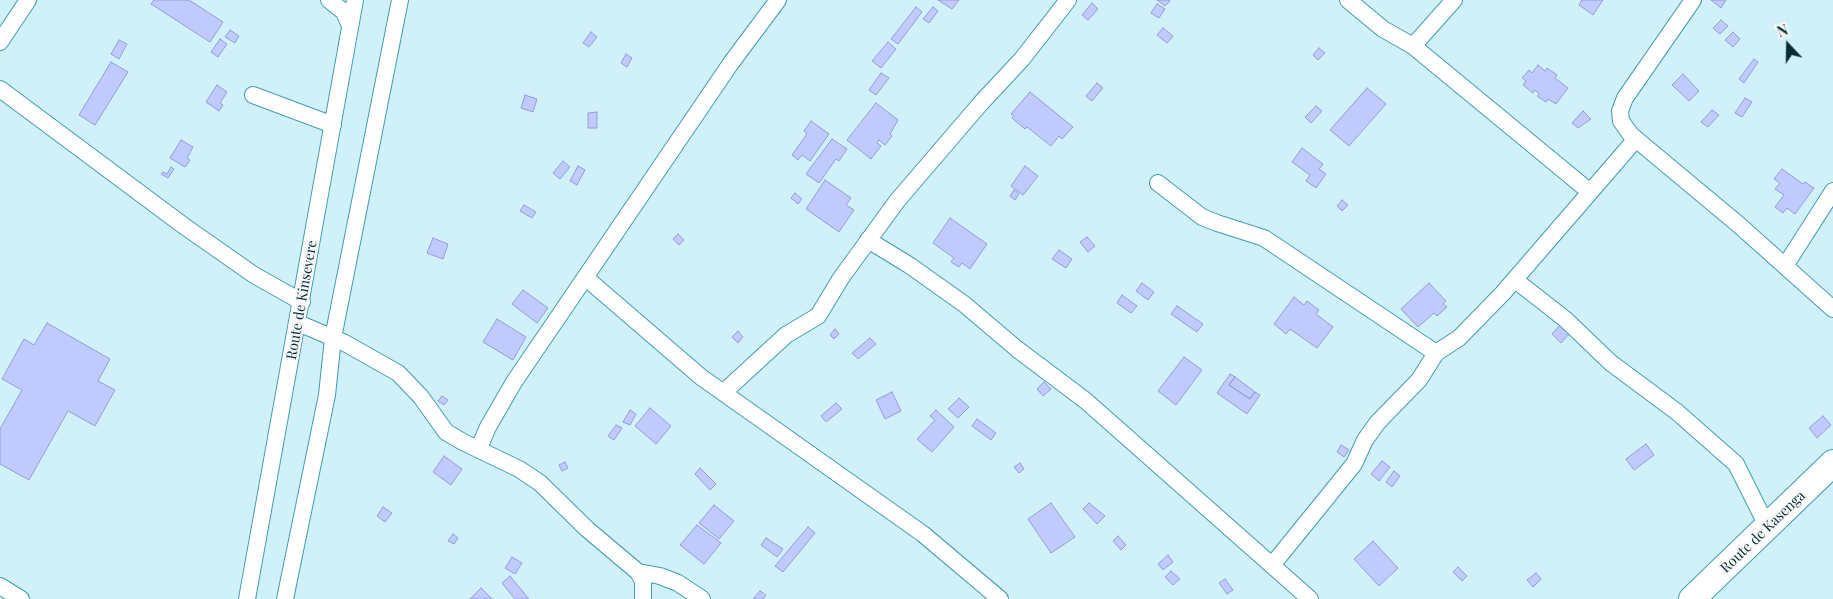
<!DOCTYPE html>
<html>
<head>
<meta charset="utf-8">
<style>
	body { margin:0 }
	#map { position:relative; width:1833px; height:599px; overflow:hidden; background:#d1f1fa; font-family:"Playfair Display",serif }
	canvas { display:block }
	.north { position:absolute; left:1763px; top:20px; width:50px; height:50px; -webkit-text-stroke:4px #f8f8f8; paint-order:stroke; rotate:339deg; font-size:14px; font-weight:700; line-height:20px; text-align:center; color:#062d36 }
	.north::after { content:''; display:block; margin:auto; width:18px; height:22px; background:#062d36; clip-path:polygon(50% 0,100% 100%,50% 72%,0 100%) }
</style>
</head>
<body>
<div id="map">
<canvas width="1833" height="599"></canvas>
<div class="north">N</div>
</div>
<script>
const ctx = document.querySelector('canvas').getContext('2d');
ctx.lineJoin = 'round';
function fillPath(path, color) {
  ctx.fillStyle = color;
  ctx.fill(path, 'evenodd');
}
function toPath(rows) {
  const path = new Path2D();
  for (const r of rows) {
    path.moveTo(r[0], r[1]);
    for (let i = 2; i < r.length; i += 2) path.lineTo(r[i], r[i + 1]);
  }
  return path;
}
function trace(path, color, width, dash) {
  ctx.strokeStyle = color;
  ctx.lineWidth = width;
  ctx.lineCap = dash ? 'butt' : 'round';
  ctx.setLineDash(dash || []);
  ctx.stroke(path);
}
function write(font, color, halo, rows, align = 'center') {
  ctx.font = font + ' "Playfair Display",serif';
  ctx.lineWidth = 4.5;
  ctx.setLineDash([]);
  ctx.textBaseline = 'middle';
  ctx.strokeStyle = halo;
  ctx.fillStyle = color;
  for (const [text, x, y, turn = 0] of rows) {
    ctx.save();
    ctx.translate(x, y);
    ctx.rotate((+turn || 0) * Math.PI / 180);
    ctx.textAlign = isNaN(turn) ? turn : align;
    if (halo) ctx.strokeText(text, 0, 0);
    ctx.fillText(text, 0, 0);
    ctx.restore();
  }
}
const building = toPath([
	[154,0,189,0,223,22,210,42,151,4,154,0],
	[938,0,959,0,952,9,938,0],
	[1157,0,1169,0,1170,1,1165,6,1157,0],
	[1582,0,1603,0,1593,15,1579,5,1582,0],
	[1711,0,1726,0,1721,8,1711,0],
	[1092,3,1098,9,1088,20,1082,15,1092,3],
	[1157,4,1165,9,1159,18,1151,13,1157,4],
	[916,7,922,12,898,44,891,39,916,7],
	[933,7,938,11,929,23,923,19,933,7],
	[1721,20,1728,26,1720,34,1713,28,1721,20],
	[1163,28,1173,36,1167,43,1157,35,1163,28],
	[230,30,239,36,235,43,225,37,230,30],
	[591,32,597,37,589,47,583,43,591,32],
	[1733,32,1740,39,1733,47,1725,40,1733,32],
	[220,39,227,44,218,57,211,52,220,39],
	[119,40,127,44,119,59,111,54,119,40],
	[888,42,896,49,881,68,872,61,888,42],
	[1319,48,1325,53,1318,60,1313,55,1319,48],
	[626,54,632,58,627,67,621,63,626,54],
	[1754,59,1758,62,1744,83,1739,79,1754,59],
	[111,62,128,72,95,125,79,115,111,62],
	[1538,65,1545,71,1547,68,1557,75,1555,78,1568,88,1556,104,1548,99,1546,102,1537,96,1539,94,1535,90,1533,93,1523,85,1526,81,1522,78,1529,70,1532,73,1538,65],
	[881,73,889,78,876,95,869,90,881,73],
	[1683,74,1699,91,1689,101,1672,85,1683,74],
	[1097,83,1103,88,1092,101,1086,96,1097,83],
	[217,85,227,92,220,103,223,105,219,111,206,102,217,85],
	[1367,88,1386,104,1349,146,1330,130,1367,88],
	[1030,92,1073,127,1062,139,1059,136,1051,146,1027,127,1025,129,1012,118,1014,116,1011,114,1030,92],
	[525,95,537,99,533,112,521,108,525,95],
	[1745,98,1752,102,1742,117,1735,113,1745,98],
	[876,103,898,120,890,134,892,136,885,145,879,140,877,143,881,146,871,159,847,140,876,103],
	[1316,106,1322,111,1311,123,1305,117,1316,106],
	[1712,110,1719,115,1708,127,1701,122,1712,110],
	[1583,111,1591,119,1578,128,1572,123,1583,111],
	[597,112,597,128,588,128,588,113,597,112],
	[811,121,829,134,810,161,802,155,798,160,792,155,807,134,804,131,811,121],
	[832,139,847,149,839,161,836,159,819,183,806,174,832,139],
	[181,140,193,147,187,158,190,160,185,167,170,158,181,140],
	[1302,148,1323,164,1319,169,1326,174,1316,188,1306,181,1310,175,1292,162,1302,148],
	[563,161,570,167,560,179,553,173,563,161],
	[578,166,585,170,577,185,570,181,578,166],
	[1025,166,1038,176,1023,195,1011,186,1025,166],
	[171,167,174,169,168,178,161,174,163,172,167,174,171,167],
	[1782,169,1803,184,1805,182,1814,188,1795,214,1787,208,1783,213,1775,207,1784,195,1775,189,1780,183,1774,179,1782,169],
	[825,180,851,198,846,205,854,210,839,232,806,209,825,180],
	[1014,190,1019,194,1015,200,1010,196,1014,190],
	[795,193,802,199,798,204,791,198,795,193],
	[1342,200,1348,205,1342,211,1337,206,1342,200],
	[524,205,536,212,532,218,520,211,524,205],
	[950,218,987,244,970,269,962,263,959,267,951,262,954,258,933,243,950,218],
	[678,234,684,240,679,245,673,239,678,234],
	[1087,237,1095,246,1088,252,1080,242,1087,237],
	[433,238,448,244,443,259,427,253,433,238],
	[1059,250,1072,259,1066,268,1052,259,1059,250],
	[1142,283,1154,292,1148,300,1136,291,1142,283],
	[1429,283,1446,301,1443,304,1447,307,1437,316,1434,313,1418,327,1401,309,1429,283],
	[523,290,548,308,537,323,512,304,523,290],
	[1122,295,1137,306,1131,313,1117,303,1122,295],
	[1294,297,1304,305,1307,301,1319,310,1316,314,1333,327,1317,348,1290,329,1286,334,1274,324,1294,297],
	[1177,306,1203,324,1197,332,1171,314,1177,306],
	[497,319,526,337,513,360,483,342,497,319],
	[47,323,110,359,98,381,115,390,95,426,68,411,29,480,0,464,0,429,22,390,2,379,24,339,34,345,47,323],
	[1561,324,1570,333,1561,343,1552,334,1561,324],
	[835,329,839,334,834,339,830,335,835,329],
	[738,331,743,337,738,343,732,337,738,331],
	[870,338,876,344,858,359,852,353,870,338],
	[1184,357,1202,370,1176,405,1158,391,1184,357],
	[1230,374,1235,377,1229,385,1250,399,1255,392,1260,395,1247,414,1217,393,1230,374],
	[1235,377,1255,392,1250,399,1229,385,1235,377],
	[1044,382,1051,389,1043,396,1037,389,1044,382],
	[892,392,901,411,885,419,876,400,892,392],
	[442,396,448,400,444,405,438,401,442,396],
	[959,398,969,407,958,418,948,409,959,398],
	[836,403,842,409,826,422,821,416,836,403],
	[650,408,671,426,656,444,635,426,650,408],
	[630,410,636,414,630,425,623,422,630,410],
	[936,410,954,427,932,452,917,439,935,420,930,416,936,410],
	[1823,416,1831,425,1817,438,1809,428,1823,416],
	[977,419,996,433,991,440,972,426,977,419],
	[616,425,622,428,614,440,608,436,616,425],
	[1646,444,1654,455,1634,470,1626,459,1646,444],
	[1341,445,1349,450,1344,457,1337,452,1341,445],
	[444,456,462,469,451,485,433,472,444,456],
	[1382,461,1390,467,1379,481,1371,474,1382,461],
	[565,462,568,468,562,471,559,465,565,462],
	[1020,463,1024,469,1019,473,1014,467,1020,463],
	[700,468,716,484,710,490,695,474,700,468],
	[1394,471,1400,476,1392,487,1386,482,1394,471],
	[1051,503,1075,537,1051,553,1028,519,1051,503],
	[1089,503,1105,516,1097,524,1083,509,1089,503],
	[714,505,734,521,719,539,699,523,714,505],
	[383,507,392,513,385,522,377,516,383,507],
	[697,525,721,543,704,564,680,545,697,525],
	[808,527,815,533,783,572,775,566,808,527],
	[453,534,458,538,454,544,448,541,453,534],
	[1118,536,1126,545,1121,550,1113,541,1118,536],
	[766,538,783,549,777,557,761,545,766,538],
	[1373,541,1398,568,1379,586,1354,559,1373,541],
	[1168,555,1173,562,1163,570,1158,564,1168,555],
	[512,557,522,563,515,574,505,568,512,557],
	[1458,567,1467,576,1462,581,1453,572,1458,567],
	[1171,571,1180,579,1173,585,1165,577,1171,571],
	[1536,573,1541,579,1533,587,1527,580,1536,573],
	[510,576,529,599,515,599,502,583,510,576],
	[1225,579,1233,590,1227,594,1219,583,1225,579],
	[481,588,492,599,470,599,481,588],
	[760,591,766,595,763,599,753,599,760,591]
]);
fillPath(building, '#c0cafd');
trace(building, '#929dda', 1);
const minor = toPath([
	[329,0,344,12,350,26],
	[1348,0,1383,29,1413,46],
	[1454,0,1413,46,1590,192],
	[1693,0,1625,98,1620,111,1621,121,1631,135,1739,225,1833,309],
	[0,42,28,0],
	[0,89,184,226,254,275,302,302],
	[253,95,333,125],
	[1158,183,1202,217,1217,223,1264,238,1436,353],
	[868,240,909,265,964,304,1017,349,1086,401,1310,599],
	[1785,266,1833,191],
	[586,278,701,377,923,534,1000,599],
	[1515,280,1565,319,1611,363,1677,412,1736,464,1768,528],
	[298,323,343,342,398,373,421,397,446,432,463,442,519,469,540,483,587,529,638,572,643,581,643,599],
	[724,392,786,335,818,316,841,278,897,201,981,103,1022,59,1068,0],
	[479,448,488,427,514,382,731,63,778,0],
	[1273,564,1354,464,1365,440,1378,422,1419,380,1436,353,1459,338,1503,293,1636,139],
	[638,572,660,576,678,583,702,599],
	[0,586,21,599],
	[247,599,355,0],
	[285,599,327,395,333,338,400,0]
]);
const trunk = toPath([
	[1692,599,1833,463]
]);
trace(minor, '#429bb0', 18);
trace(trunk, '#429bb0', 28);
trace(minor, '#fff', 16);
trace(trunk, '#fff', 26);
write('14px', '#062d36', '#f8f8f8', [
	["Route de Kinsevere",302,300,-80],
	["Route de Kasenga",1763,532,-44]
]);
</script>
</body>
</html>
